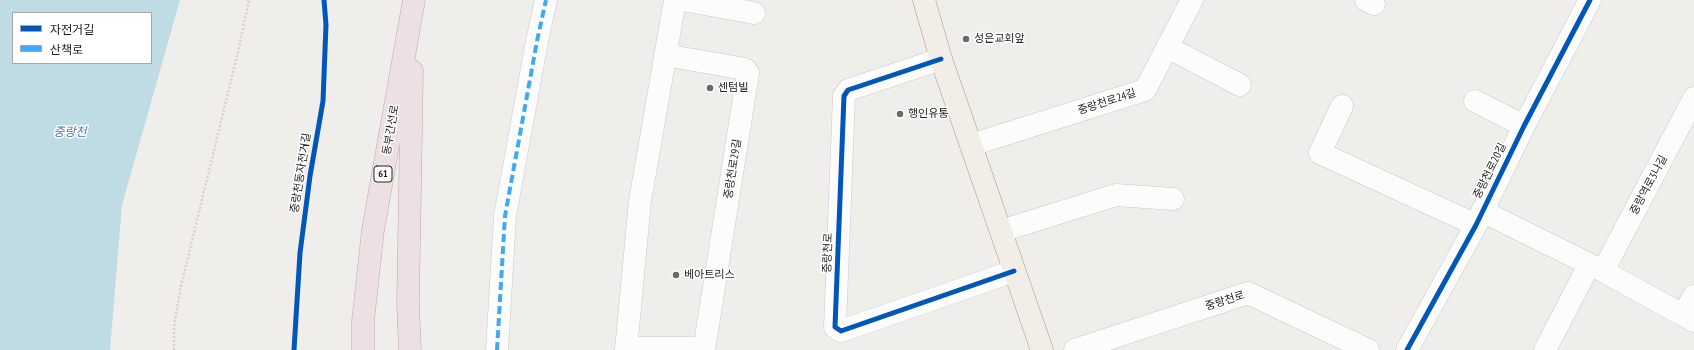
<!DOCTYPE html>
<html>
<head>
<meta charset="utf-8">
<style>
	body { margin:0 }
	#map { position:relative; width:1694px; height:350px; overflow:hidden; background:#f0eeeb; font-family:"PT Sans Narrow","Noto Sans KR",sans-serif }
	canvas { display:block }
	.legend { position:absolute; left:12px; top:12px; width:140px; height:52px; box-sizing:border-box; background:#fff; border:1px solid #a7a7a7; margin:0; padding:5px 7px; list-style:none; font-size:12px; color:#222 }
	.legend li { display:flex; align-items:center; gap:8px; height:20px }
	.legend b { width:20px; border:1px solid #a7a7a7 }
</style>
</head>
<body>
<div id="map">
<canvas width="1694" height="350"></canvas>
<ul class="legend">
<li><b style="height:5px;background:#0057b8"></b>자전거길</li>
<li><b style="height:5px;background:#3fa9f5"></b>산책로</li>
</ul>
</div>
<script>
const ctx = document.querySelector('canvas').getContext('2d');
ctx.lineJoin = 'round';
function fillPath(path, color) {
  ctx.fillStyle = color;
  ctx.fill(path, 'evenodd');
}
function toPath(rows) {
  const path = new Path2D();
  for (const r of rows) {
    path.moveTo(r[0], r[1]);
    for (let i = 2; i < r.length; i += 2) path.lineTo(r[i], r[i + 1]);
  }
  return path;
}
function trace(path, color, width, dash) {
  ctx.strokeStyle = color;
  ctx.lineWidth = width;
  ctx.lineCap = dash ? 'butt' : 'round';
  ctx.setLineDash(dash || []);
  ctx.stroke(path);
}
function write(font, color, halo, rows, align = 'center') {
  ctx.font = font + ' "PT Sans Narrow","Noto Sans KR",sans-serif';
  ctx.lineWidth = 3;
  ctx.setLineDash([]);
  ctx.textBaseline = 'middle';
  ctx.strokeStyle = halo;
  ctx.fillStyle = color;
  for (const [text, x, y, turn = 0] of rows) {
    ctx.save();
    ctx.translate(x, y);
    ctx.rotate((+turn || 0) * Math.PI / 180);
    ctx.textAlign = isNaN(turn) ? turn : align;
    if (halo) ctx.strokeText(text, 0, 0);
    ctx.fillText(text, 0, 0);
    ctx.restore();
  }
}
fillPath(toPath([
	[0,0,180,0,122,205,110,350,0,350],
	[13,13,151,13,151,63,13,63]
]), '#bfdbe3');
const minor = toPath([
	[683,0,754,13],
	[1366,0,1374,4],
	[1167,47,1240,85],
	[665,55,745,69,748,73,704,350],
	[941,59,848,90,844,96,835,327,841,331,1014,271],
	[1475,101,1524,126],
	[1342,106,1320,153,1476,225],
	[971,145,1145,90,1192,0],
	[1482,211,1603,271,1694,321],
	[1001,231,1116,195,1173,199],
	[1603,271,1694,98],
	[1683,315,1694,296],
	[626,348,704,348],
	[497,350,505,216,537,41,546,0],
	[626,350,640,201,675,0],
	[1075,350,1248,293,1368,350],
	[1407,350,1476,225,1524,126,1590,0],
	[1545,350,1589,265]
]);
const major = toPath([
	[924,0,941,59,1042,350]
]);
const highway = toPath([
	[363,350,363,321,373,230,414,0],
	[410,350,408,304,412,71]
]);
trace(minor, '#c9c8c7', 23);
trace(major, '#a79c86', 23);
trace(highway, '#c5a2ac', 23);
trace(toPath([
	[174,350,174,326,180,290,237,56,249,0]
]), '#dccecd', 2.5, [2, 2]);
trace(minor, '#fdfcfc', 22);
trace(major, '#f3ede7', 22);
trace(highway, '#ece0e2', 22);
trace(toPath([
	[497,350,505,216,537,41,546,0]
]), '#3fa9f5', 4, [8, 4]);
trace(toPath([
	[941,59,848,90,844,96,835,327,841,331,1014,271],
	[294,350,300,253,310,176,323,101,326,25,324,0],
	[1407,350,1476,225,1524,126,1590,0]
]), '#0057b8', 5);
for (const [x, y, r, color] of [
	[966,39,4,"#6a6968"],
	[710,88,4,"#6a6968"],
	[900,114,4,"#6a6968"],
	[676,275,4,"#6a6968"]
]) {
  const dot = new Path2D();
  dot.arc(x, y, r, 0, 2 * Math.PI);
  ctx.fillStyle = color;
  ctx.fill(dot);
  trace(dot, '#fff', 1.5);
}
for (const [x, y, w] of [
	[383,174,18]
]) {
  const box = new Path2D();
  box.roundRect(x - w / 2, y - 8, w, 16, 3);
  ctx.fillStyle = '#fff';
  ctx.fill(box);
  trace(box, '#222', 1);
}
write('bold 10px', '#222', null, [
	["61",383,174]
]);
write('11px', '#222', '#fff', [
	["성은교회앞",974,39],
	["센텀빌",718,88],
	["행인유통",908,114],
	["베아트리스",684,275]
], 'left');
write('11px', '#222', '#fff', [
	["중랑천로24길",1107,102,-18],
	["동부간선로",391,130,-80],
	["중랑천로29길",733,169,-81],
	["중랑천로20길",1490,171,-64],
	["중랑천동자전거길",301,173,-81],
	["중랑역로3나길",1649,185,-62],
	["중랑천로",828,253,-88],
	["중랑천로",1225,301,-17]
]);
write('italic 12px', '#4a7aab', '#fff', [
	["중랑천",70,133]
]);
</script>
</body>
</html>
